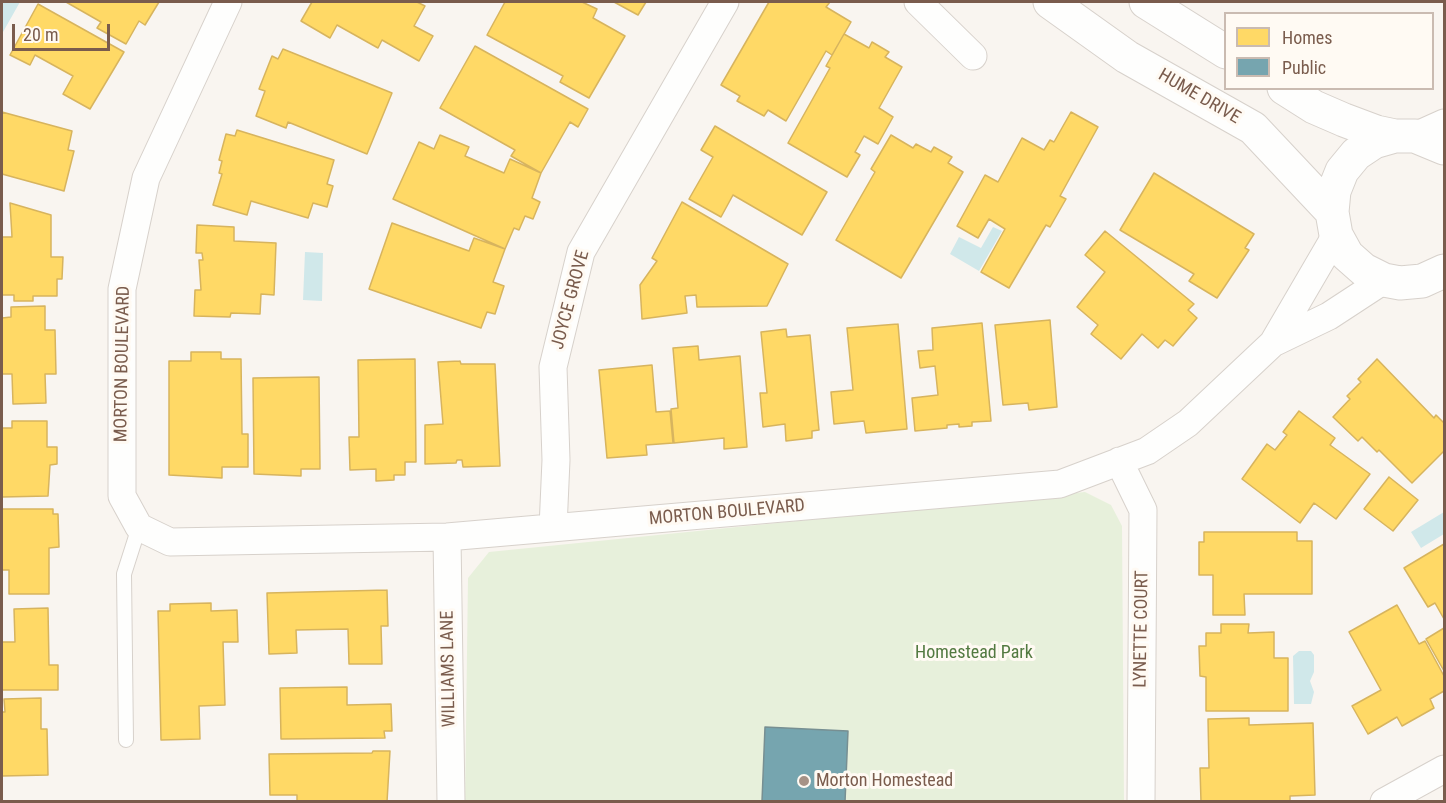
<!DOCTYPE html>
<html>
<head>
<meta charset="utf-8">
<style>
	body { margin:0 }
	#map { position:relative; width:1446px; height:803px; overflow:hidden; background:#f9f5f0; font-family:"Roboto Condensed",sans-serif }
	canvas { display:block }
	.frame { position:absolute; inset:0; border:3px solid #7a5c4d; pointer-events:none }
	.legend { position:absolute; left:1224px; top:12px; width:210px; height:78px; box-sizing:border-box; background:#fffaf3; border:2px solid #cabbb1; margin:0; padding:8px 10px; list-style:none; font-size:18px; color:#7a5c4d }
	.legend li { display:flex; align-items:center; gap:12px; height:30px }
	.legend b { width:30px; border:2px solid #cabbb1 }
	.scale { position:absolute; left:12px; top:24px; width:98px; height:27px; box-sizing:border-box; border:3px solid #7a5c4d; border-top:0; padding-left:8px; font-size:18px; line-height:21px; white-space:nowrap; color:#7a5c4d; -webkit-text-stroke:4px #fffaf3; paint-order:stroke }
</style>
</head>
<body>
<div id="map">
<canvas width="1446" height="803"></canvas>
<div class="frame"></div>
<ul class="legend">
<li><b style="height:16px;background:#ffd966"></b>Homes</li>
<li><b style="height:16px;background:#76a5af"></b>Public</li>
</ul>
<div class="scale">20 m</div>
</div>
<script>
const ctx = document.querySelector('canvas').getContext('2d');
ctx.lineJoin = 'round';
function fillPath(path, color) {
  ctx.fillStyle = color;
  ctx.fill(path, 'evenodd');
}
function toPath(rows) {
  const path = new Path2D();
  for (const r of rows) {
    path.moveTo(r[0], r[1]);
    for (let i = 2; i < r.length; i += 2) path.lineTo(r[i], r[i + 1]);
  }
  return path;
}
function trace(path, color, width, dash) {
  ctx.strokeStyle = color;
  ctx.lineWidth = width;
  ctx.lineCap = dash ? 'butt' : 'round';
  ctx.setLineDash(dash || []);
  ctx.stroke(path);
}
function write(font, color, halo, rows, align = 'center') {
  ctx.font = font + ' "Roboto Condensed",sans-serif';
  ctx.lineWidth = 6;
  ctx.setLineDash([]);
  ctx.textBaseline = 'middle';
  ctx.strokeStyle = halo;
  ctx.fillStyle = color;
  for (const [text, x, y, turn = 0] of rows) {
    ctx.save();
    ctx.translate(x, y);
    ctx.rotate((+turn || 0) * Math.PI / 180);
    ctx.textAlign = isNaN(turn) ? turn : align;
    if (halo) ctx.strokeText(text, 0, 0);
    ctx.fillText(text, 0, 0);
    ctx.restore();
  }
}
fillPath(toPath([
	[1085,492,1111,505,1122,526,1124,801,465,802,468,578,489,552]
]), '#e7f0db');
fillPath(toPath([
	[2,2,20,2,3,32,2,31],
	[993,227,1002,231,979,271,950,254,959,237,981,248],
	[305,252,323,253,322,301,303,300],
	[1444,512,1444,534,1421,548,1411,532],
	[1299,651,1311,651,1314,655,1314,672,1310,681,1314,692,1311,704,1294,704,1293,656]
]), '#d0e8ea');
const homes = toPath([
	[66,2,159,2,145,25,139,21,126,44,97,28,101,22,66,2],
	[312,2,417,2,425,6,414,26,433,36,419,61,382,40,378,48,337,25,330,38,301,21,312,2],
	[505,2,582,2,597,9,593,18,625,36,589,98,560,82,563,76,487,35,505,2],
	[614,2,646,2,638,15,614,2],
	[769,2,830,2,826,7,851,22,832,55,826,51,786,121,768,110,764,116,737,101,740,96,721,85,769,2],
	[38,4,124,52,90,109,63,94,73,76,35,55,30,65,10,55,38,4],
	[844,34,869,48,872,42,889,52,885,57,902,67,879,108,893,117,878,144,864,136,855,152,860,155,847,177,788,143,830,68,826,66,844,34],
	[475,46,588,109,578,127,570,122,541,173,511,156,515,150,440,108,475,46],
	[283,49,392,93,367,154,288,122,286,128,256,116,265,91,259,89,272,56,278,59,283,49],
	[2,112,72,131,68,150,74,151,64,191,2,174,2,112],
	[1071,112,1098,127,1060,196,1066,199,1050,227,1046,225,1009,288,981,272,1005,229,989,219,978,238,957,226,985,175,998,182,1022,138,1044,150,1050,140,1054,142,1071,112],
	[715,126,827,192,802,235,733,195,721,217,689,199,713,157,701,150,715,126],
	[237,130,334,160,327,184,333,186,327,207,313,203,308,218,251,201,247,215,213,205,222,174,219,173,222,161,219,160,226,134,235,136,237,130],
	[440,135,469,147,465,156,504,173,510,159,541,173,532,198,540,202,533,219,525,216,519,230,514,228,505,249,393,199,419,142,434,149,440,135],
	[891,135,913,148,916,144,931,152,934,147,952,157,948,163,963,172,901,278,836,240,875,172,871,169,891,135],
	[1154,173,1254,234,1245,248,1249,250,1217,298,1189,281,1194,274,1120,230,1154,173],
	[682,202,788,264,767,306,697,307,696,295,685,296,687,313,642,319,640,285,657,261,652,258,682,202],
	[10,203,51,215,51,257,63,257,62,279,57,279,57,296,33,296,33,301,14,301,14,295,2,295,2,237,12,237,10,203],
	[392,223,469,251,474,238,505,249,493,282,504,286,495,314,487,312,481,328,369,289,392,223],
	[197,225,234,227,234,241,276,243,274,295,261,294,260,314,231,313,230,317,194,316,195,290,201,290,199,260,203,260,202,253,196,253,197,225],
	[1105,231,1194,304,1188,310,1197,318,1173,346,1165,340,1158,348,1142,334,1121,359,1091,334,1098,325,1077,307,1105,272,1085,255,1105,231],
	[45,306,45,330,55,330,56,374,45,374,46,403,13,404,12,374,2,374,2,318,11,317,11,307,45,306],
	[1050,320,1057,407,1029,410,1028,403,1003,405,995,325,1050,320],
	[982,323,991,421,972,422,972,426,959,427,959,424,947,425,947,428,915,431,912,398,938,395,935,366,920,368,918,351,933,350,932,328,982,323],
	[898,324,907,429,866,433,864,421,834,424,831,392,853,390,847,328,898,324],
	[786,329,787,337,810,335,819,430,812,431,812,438,786,441,785,424,763,427,760,393,767,393,761,332,786,329],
	[698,346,699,360,740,356,747,447,724,449,724,438,674,443,671,409,678,408,673,348,698,346],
	[191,352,221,352,221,359,241,359,242,434,248,434,248,467,222,467,222,478,169,475,169,361,191,361,191,352],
	[415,359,416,462,405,462,405,475,394,475,394,480,376,481,376,469,350,470,349,437,359,437,358,360,415,359],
	[1377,359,1434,418,1436,415,1444,423,1444,451,1412,483,1379,450,1377,452,1362,437,1358,441,1333,417,1350,399,1347,396,1361,382,1358,379,1377,359],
	[460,361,461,364,495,364,500,466,463,467,462,460,457,460,456,463,425,464,425,425,443,424,438,362,460,361],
	[652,365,656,412,670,411,673,443,646,445,647,455,607,458,599,370,652,365],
	[319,377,320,469,301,469,301,476,254,474,253,378,319,377],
	[1299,411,1335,438,1330,445,1370,474,1336,519,1314,503,1300,523,1242,479,1267,444,1275,450,1287,435,1283,432,1299,411],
	[12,421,47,421,47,447,57,447,57,464,50,465,48,496,2,497,2,428,12,428,12,421],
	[1389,477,1418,500,1393,531,1364,509,1389,477],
	[2,509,53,509,53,514,58,514,59,547,49,548,49,594,9,594,9,570,2,570,2,509],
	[1204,532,1297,532,1297,541,1312,541,1312,594,1244,594,1245,615,1213,615,1213,575,1199,575,1199,542,1204,542,1204,532],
	[1444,544,1444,619,1435,603,1428,607,1404,568,1444,544],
	[387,590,388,626,381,626,382,664,349,664,348,629,296,630,297,653,269,654,267,593,387,590],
	[211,603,211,611,237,610,238,642,223,642,225,705,199,706,200,739,161,740,158,611,170,611,170,604,211,603],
	[1397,605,1419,644,1425,641,1444,676,1444,691,1430,699,1434,708,1402,726,1397,717,1368,734,1352,706,1381,690,1349,632,1397,605],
	[48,608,49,665,58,665,58,690,2,690,2,642,15,642,14,609,48,608],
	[1221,624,1249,624,1248,633,1274,632,1274,658,1288,658,1288,711,1206,711,1206,677,1200,676,1199,646,1206,646,1206,633,1221,633,1221,624],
	[1444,628,1444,671,1426,639,1444,628],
	[347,687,347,705,391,704,392,731,384,731,385,738,281,739,280,688,347,687],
	[41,698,41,729,47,729,48,775,2,776,2,712,5,712,4,699,41,698],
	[1249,718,1249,725,1313,723,1315,795,1290,796,1290,802,1201,802,1200,768,1209,768,1208,719,1249,718],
	[373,751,390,751,387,802,297,802,297,795,270,795,269,754,372,753,373,751]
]);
fillPath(homes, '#ffd966');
trace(homes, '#d7b45e', 1.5);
const public = toPath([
	[765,727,848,731,845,802,762,801,765,727]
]);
fillPath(public, '#76a5af');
trace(public, '#778f92', 1.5);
const service = toPath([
	[126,740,124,574,139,527]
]);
const minor = toPath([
	[228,2,146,178,122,289,122,496,139,527,170,542,447,537,1060,484,1147,451,1188,423,1273,343,1336,235],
	[918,2,973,56],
	[1415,136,1444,123],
	[1273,343,1329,316,1384,280],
	[1119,461,1143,510,1141,802],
	[553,528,556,460,553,367,581,252,725,2],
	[447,537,451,802],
	[1384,802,1444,769]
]);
const tertiary = toPath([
	[1050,2,1127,57,1253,128,1332,212],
	[1146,2,1226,52],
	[1284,88,1314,107,1344,120,1376,132,1395,136],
	[1444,148,1415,136,1395,136,1374,142,1356,154,1342,171,1334,191,1332,212,1336,235,1347,255,1364,270,1384,280,1400,283,1422,281,1444,271]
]);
trace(service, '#d7d1cb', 16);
trace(minor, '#d7d1cb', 29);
trace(tertiary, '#d7d1cb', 35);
trace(service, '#fefefd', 14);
trace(minor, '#fefefd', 27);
trace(tertiary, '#fefefd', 33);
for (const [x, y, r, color] of [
	[804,781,6,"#a69286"]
]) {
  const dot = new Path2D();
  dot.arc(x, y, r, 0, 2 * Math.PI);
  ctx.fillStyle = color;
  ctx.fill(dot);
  trace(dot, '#fffaf3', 2);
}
write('18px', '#7a5c4d', '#fffaf3', [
	["HUME DRIVE",1199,97,30],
	["JOYCE GROVE",571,300,-75],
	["MORTON BOULEVARD",123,364,-89],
	["MORTON BOULEVARD",727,513,-5],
	["LYNETTE COURT",1142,629,-89],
	["WILLIAMS LANE",449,669,-91]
]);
write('18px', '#537a41', '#fffaf3', [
	["Homestead Park",974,653]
]);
write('18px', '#7a5c4d', '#fffaf3', [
	["Morton Homestead",816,781]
], 'left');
</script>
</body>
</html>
